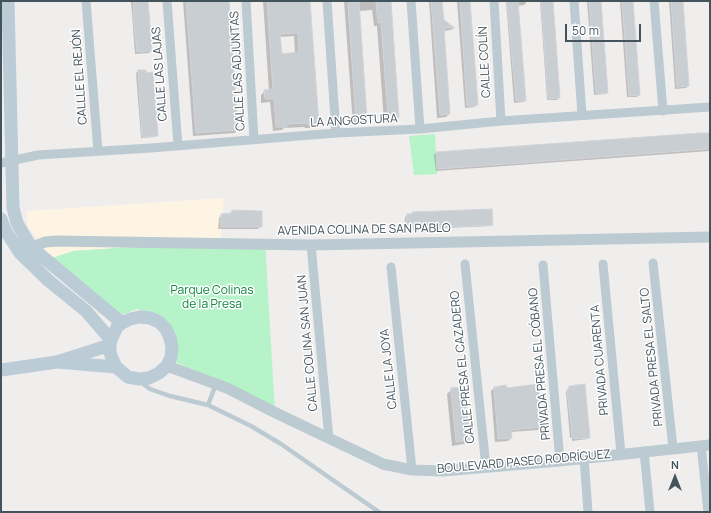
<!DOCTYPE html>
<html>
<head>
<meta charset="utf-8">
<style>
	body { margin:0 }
	#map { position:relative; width:711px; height:513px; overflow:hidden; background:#f0eded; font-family:Manrope,sans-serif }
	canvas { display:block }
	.frame { position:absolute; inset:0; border:2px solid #44545d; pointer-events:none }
	.north { position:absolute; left:655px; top:457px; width:40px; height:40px; -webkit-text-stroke:3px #fff; paint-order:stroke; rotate:0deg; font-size:11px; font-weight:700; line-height:16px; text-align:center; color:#44545d }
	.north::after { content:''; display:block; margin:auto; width:14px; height:18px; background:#44545d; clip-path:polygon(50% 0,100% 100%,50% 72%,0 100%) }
	.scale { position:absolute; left:565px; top:24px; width:76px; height:18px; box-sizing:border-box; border:2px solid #44545d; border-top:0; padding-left:5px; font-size:12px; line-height:14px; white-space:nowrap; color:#44545d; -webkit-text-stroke:3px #fff; paint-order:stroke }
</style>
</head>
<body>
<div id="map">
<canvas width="711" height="513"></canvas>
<div class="frame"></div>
<div class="north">N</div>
<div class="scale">50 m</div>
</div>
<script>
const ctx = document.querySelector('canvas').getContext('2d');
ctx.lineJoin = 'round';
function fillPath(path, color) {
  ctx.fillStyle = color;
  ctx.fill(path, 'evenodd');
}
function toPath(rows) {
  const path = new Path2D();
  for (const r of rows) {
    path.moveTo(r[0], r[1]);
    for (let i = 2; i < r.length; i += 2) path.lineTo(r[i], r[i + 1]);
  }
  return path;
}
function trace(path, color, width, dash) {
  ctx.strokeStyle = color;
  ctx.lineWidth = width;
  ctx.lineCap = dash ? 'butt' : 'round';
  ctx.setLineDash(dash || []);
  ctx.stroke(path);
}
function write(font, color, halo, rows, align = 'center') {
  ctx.font = font + ' Manrope,sans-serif';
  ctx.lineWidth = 3;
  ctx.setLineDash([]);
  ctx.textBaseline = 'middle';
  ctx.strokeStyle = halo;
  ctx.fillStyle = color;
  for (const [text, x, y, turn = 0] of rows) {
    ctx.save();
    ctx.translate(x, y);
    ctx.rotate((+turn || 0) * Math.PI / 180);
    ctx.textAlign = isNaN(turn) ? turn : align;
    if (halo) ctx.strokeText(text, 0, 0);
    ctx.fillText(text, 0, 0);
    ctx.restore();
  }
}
fillPath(toPath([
	[224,198,220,241,73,251,52,258,28,227,26,211]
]), '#fef4e4');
fillPath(toPath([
	[435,134,437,174,414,175,409,136],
	[220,241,265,241,275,413,166,357,169,336,158,317,137,309,116,317,52,258,73,251]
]), '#b6f3c8');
fillPath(toPath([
	[131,1,147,1,151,51,149,53,135,54],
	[183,1,228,1,237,130,235,133,193,136],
	[263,1,309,1,318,124,314,128,305,128,304,127,284,128,282,130,273,131,270,102,261,103,261,95,265,91,269,91],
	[294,36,295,53,281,55,279,37],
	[344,1,390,1,398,118,394,122,384,122,377,26,374,26,372,10,359,11,366,120,361,124,353,125],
	[429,1,441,1,443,20,454,28,451,30,443,31,449,114,446,117,437,118],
	[457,1,469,1,477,104,474,107,465,108],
	[506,1,526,1,526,3,524,5,517,6,525,100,523,102,514,103],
	[540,1,552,1,559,98,557,100,547,100],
	[587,1,600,1,607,92,605,94,594,95],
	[620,1,632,1,639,95,637,97,627,97],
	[669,1,682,1,688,86,686,88,675,89],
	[138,71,157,135,155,137,141,138,136,73],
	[710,134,710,151,436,171,434,155,436,153],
	[232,211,261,226,258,229,218,229,219,218,221,215,230,214],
	[407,215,492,224,490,226,404,230,405,217],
	[506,387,541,426,538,430,510,432,511,438,508,441,495,442,491,391,494,388],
	[569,387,589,437,587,439,572,441,572,437,570,438,566,392],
	[452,389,468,440,464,444,452,446,447,394]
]), '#0003');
const building = toPath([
	[134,1,148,1,152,51,137,52,133,15,134,1],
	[186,1,229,1,238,130,196,133,186,1],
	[267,1,310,1,319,124,308,125,308,123,286,124,287,127,276,127,274,99,265,99,264,90,273,89,267,1],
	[298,33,299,52,282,54,280,34,298,33],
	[376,1,391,1,399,118,389,119,388,117,381,22,378,23,376,1],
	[431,1,442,1,444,20,455,28,444,28,450,114,440,115,431,1],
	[460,1,470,1,478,105,467,106,460,1],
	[507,1,518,1,526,101,516,101,507,1],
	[541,1,553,1,560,98,548,99,541,1],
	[589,1,601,1,608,93,596,94,589,1],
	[622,1,633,1,640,95,629,96,622,1],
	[671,1,683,1,689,86,677,87,671,1],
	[359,2,367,119,367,120,356,121,348,3,359,2],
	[138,70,146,70,146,73,153,72,158,136,142,137,138,70],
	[700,133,710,133,710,149,437,169,436,152,700,133],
	[492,209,493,225,405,229,407,214,412,214,412,212,492,209],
	[232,210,262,211,262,227,221,227,221,214,232,213,232,210],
	[538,384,542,427,511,430,512,438,498,439,494,387,506,385,507,388,538,384],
	[585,384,590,438,574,439,574,436,572,436,567,389,569,389,569,386,585,384],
	[464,387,470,438,469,440,456,442,451,391,451,388,464,387]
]);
fillPath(building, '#c9ced3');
trace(building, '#d1d4da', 1);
trace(toPath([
	[141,382,150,389,170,396,208,405,251,426,281,444,379,512],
	[208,405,216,384]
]), '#bccad1', 4.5);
trace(toPath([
	[86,1,98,151],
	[167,1,178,146],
	[246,1,254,140],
	[327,1,336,133],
	[411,1,420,129],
	[494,1,501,121],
	[574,1,582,115],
	[654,1,663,111],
	[1,163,38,155,151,148,336,133,420,129,501,121,710,107],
	[311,245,329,439],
	[653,263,673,448],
	[465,264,486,467],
	[603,264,621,454],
	[543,265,560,461],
	[391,267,412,470],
	[701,445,708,512],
	[644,451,650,512],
	[584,458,588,512]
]), '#bccad1', 9);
trace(toPath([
	[26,250,45,242,56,241,311,245,710,237],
	[167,366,227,388,278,414,383,464,412,470,443,471,560,461,710,445]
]), '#bccad1', 11);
trace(toPath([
	[8,1,13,208,17,223,31,247,122,323],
	[1,219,5,230,20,253,49,281,86,311,111,340],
	[57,362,116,367,128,377,139,379,149,378,159,373,167,366,171,357,172,347,170,338,166,329,159,322,150,318,140,317,130,319,122,323,117,327,111,340,110,345,110,353,116,367],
	[1,370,57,362,110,345]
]), '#bcccd7', 13);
write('12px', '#44545d', '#fff', [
	["CALLE COLÍN",485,62,-93],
	["CALLE LAS ADJUNTAS",238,71,-93],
	["CALLE LAS LAJAS",160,74,-94],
	["CALLLE EL REJÓN",80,77,-94],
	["LA ANGOSTURA",354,121,-3],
	["AVENIDA COLINA DE SAN PABLO",364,230,-1],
	["CALLE COLINA SAN JUAN",308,343,-95],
	["PRIVADA PRESA EL SALTO",652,357,-96],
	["PRIVADA CUARENTA",600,360,-95],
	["PRIVADA PRESA EL CÓBANO",540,364,-95],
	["CALLE PRESA EL CAZADERO",463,367,-96],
	["CALLE LA JOYA",389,369,-96],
	["BOULEVARD PASEO RODRÍGUEZ",524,462,-5]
]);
write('12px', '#0d853d', '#fff', [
	["Parque Colinas",212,291],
	["de la Presa",212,305]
]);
</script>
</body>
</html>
